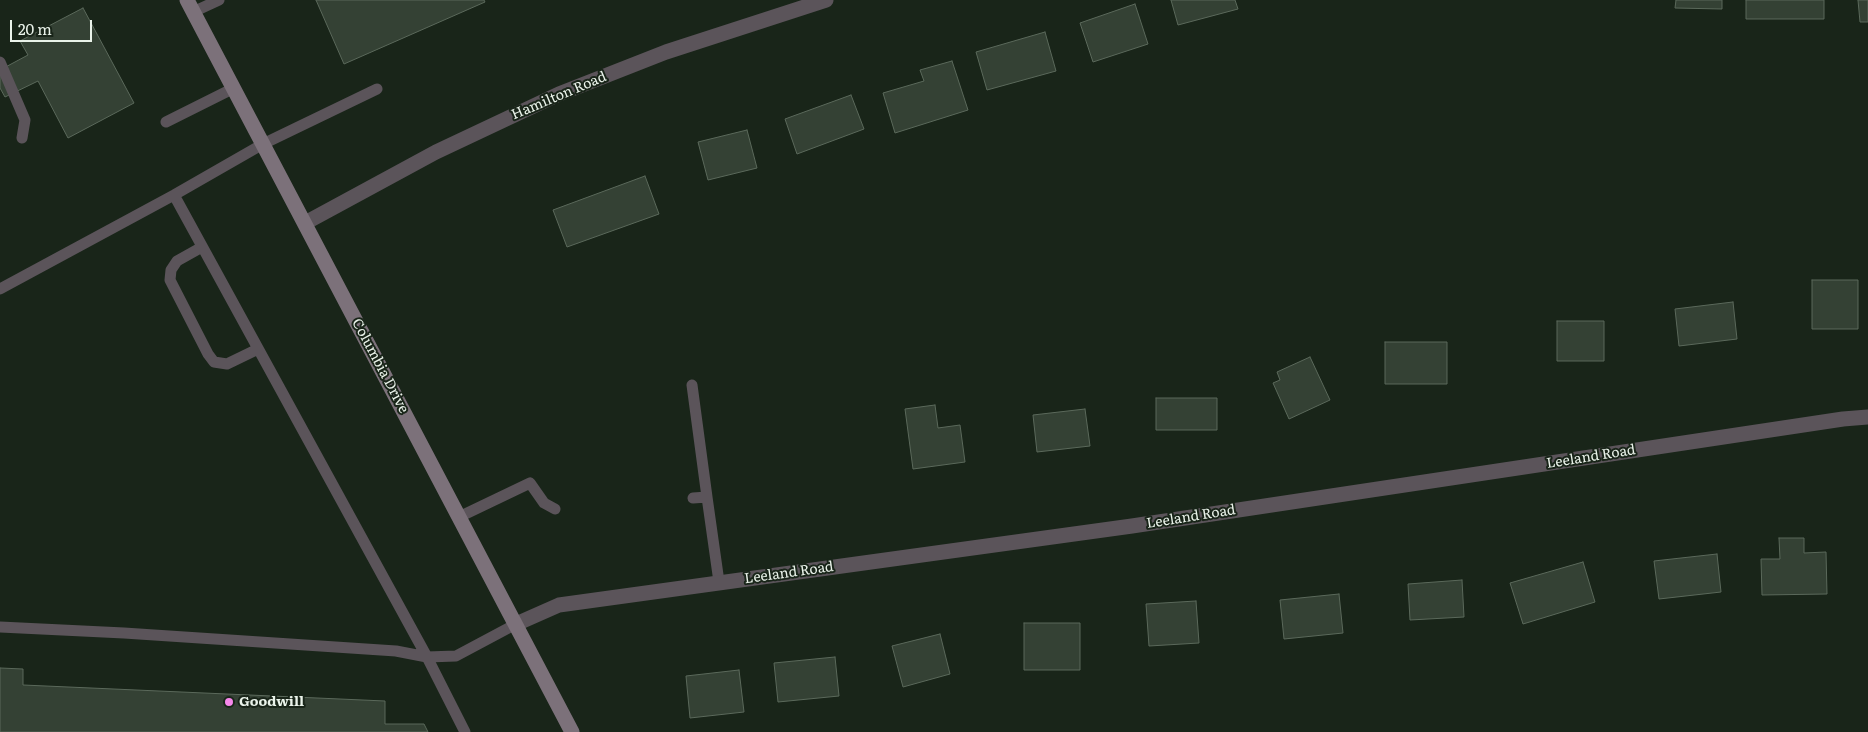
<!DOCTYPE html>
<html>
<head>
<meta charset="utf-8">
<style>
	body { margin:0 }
	#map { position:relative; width:1868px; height:732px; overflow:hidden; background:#192519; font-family:Literata,serif }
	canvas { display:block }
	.scale { position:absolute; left:10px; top:20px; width:82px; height:22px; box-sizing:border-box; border:2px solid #eaf3ea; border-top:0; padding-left:6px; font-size:15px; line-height:18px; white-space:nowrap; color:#eaf3ea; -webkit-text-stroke:4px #192519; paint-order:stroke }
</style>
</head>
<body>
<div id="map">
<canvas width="1868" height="732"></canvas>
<div class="scale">20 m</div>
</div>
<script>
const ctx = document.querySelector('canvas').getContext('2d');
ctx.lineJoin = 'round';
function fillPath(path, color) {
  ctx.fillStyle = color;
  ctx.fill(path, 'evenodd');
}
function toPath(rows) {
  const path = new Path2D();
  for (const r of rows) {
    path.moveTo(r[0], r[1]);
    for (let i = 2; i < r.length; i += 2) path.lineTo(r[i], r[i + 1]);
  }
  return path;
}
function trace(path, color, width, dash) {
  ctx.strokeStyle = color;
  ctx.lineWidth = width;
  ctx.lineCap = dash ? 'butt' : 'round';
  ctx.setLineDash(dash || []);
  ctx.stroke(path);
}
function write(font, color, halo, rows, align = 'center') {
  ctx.font = font + ' Literata,serif';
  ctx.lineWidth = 4;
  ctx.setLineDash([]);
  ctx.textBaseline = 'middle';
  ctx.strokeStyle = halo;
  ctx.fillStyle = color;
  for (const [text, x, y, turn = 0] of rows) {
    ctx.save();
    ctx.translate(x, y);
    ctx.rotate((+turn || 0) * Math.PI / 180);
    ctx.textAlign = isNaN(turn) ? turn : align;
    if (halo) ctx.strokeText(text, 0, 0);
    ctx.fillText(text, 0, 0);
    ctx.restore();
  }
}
const building = toPath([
	[316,0,484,0,485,2,344,64,316,0],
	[1171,0,1235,0,1238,9,1178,25,1171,0],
	[1676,0,1722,0,1722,9,1675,8,1676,0],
	[1746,0,1824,0,1824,19,1746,19,1746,0],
	[1858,0,1868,0,1868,22,1860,22,1858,0],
	[1135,4,1148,44,1093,62,1080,23,1135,4],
	[83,8,134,103,68,138,38,81,5,97,0,88,0,70,28,55,20,41,83,8],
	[1045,32,1056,71,987,90,976,52,1045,32],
	[952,61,968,110,895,133,883,93,924,81,920,70,952,61],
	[851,95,864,129,797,154,785,119,851,95],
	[747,130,757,168,708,180,698,142,747,130],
	[645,176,659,214,567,247,553,210,645,176],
	[1812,280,1858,280,1858,329,1812,329,1812,280],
	[1733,302,1737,339,1679,346,1675,309,1733,302],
	[1557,321,1604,321,1604,361,1557,361,1557,321],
	[1385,342,1447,342,1447,384,1385,384,1385,342],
	[1310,357,1330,400,1289,419,1273,383,1280,380,1277,372,1310,357],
	[1156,398,1217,398,1217,430,1156,430,1156,398],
	[935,405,938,428,960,425,965,462,913,469,905,409,935,405],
	[1085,409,1090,446,1037,452,1033,415,1085,409],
	[1779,538,1804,538,1804,553,1826,552,1827,594,1762,595,1761,559,1780,559,1779,538],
	[1717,554,1721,592,1659,599,1654,561,1717,554],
	[1583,562,1595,602,1523,624,1510,583,1583,562],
	[1462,580,1464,617,1410,620,1408,584,1462,580],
	[1339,594,1343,633,1284,639,1280,600,1339,594],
	[1196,601,1199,643,1149,646,1146,604,1196,601],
	[1024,623,1080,623,1080,670,1024,670,1024,623],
	[940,634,950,674,903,687,892,646,940,634],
	[835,657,839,696,778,702,774,663,835,657],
	[0,668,23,669,23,685,385,701,385,724,424,724,428,732,0,732,0,668],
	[739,670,744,712,690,718,686,676,739,670]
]);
fillPath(building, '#344134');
trace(building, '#5b695b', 1);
trace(toPath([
	[193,12,219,0],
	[0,62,25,120,22,138],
	[166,122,234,88],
	[174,195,427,657,465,732],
	[202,247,177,261,171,270,170,280,208,354,214,362,227,364,258,349],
	[0,289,174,195,263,144,377,89],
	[692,385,707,497,693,498],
	[707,497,719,582],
	[459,517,530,483,544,503,555,509],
	[0,627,124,633,396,651,427,657,456,656,516,624]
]), '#5b545a', 11);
trace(toPath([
	[305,223,436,152,559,94,666,52,826,0],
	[516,624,559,605,1132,526,1843,419,1868,417]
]), '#5b545a', 15);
trace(toPath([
	[187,0,572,732]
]), '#7c717a', 15);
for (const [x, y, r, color] of [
	[229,702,5,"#f788eb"]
]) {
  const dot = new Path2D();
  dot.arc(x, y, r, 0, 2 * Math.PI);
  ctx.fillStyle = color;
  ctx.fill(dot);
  trace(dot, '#192519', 2);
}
write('14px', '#eaf3ea', '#192519', [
	["Hamilton Road",559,96,-23],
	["Columbia Drive",380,366,62],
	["Leeland Road",1591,457,-9],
	["Leeland Road",1191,517,-9],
	["Leeland Road",789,573,-8]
]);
write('bold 14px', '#eaf3ea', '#192519', [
	["Goodwill",239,702]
], 'left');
</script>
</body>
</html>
